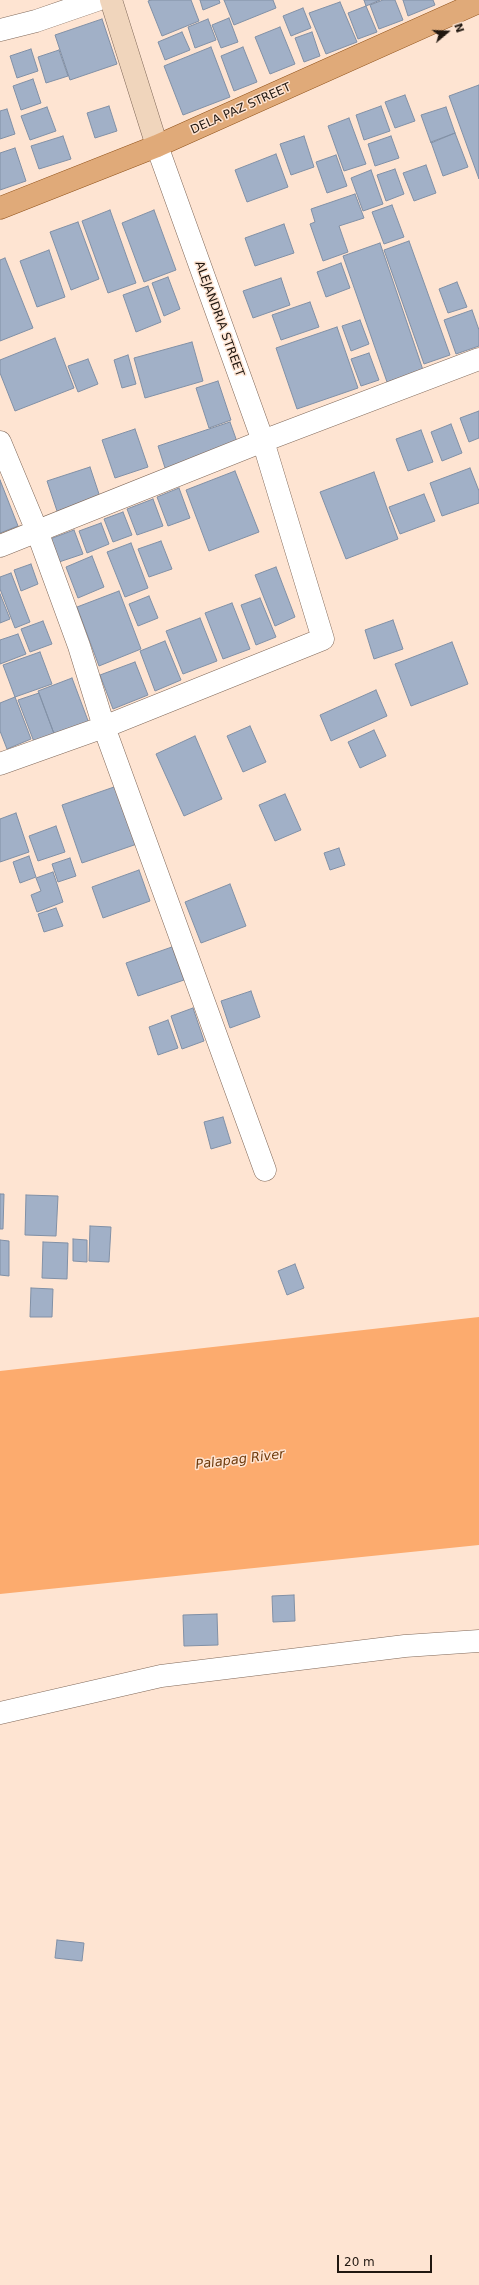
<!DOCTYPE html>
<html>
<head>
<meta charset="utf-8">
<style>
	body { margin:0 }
	#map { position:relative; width:479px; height:2285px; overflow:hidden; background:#fee4d2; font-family:"DejaVu Sans",sans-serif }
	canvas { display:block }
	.north { position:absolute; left:427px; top:12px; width:40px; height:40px; -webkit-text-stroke:3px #fee4d2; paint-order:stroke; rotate:71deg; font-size:11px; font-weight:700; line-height:16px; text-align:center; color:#201710 }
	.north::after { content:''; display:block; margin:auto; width:14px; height:18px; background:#201710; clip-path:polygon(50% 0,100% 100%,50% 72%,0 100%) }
	.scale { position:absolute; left:337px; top:2255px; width:95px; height:18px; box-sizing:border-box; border:2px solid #201710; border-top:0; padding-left:5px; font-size:12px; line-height:14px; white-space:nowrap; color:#201710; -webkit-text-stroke:3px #fee4d2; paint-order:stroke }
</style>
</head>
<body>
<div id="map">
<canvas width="479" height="2285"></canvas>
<div class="north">N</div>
<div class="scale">20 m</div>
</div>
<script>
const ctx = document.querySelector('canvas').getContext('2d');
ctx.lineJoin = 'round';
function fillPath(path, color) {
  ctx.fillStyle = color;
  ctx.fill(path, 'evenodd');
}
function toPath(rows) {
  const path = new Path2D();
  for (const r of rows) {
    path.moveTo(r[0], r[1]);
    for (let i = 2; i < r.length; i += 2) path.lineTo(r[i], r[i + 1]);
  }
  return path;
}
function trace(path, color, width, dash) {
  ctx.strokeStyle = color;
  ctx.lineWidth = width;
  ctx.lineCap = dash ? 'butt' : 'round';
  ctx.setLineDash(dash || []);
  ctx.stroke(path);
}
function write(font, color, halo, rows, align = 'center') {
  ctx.font = font + ' "DejaVu Sans",sans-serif';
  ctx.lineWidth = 3;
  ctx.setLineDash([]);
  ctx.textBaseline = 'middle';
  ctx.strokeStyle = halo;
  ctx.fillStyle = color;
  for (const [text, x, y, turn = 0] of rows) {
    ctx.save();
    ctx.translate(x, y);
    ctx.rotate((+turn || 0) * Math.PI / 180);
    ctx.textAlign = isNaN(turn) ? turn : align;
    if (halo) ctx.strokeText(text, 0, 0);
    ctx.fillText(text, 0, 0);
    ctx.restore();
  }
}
fillPath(toPath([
	[479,1317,479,1545,0,1594,0,1371]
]), '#fcab6e');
const building = toPath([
	[151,0,191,0,199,21,162,36,148,1,151,0],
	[200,0,219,0,220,3,203,10,200,0],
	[224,0,273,0,276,8,234,25,224,0],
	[364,0,380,0,366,6,364,0],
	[383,0,395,0,403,20,379,29,370,5,383,0],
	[403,0,433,0,435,5,408,16,403,0],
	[340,2,357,42,326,54,309,13,340,2],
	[366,6,377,32,358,39,348,13,366,6],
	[303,8,311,28,291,36,283,16,303,8],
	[229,18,238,42,221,48,212,25,229,18],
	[102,19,117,64,70,80,55,35,102,19],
	[208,19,216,40,195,48,188,27,208,19],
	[280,27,295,64,270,74,255,37,280,27],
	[182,32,190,50,165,60,158,42,182,32],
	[312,32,320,56,304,62,295,38,312,32],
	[211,47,230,97,183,115,164,66,211,47],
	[243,47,257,82,234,91,221,56,243,47],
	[31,49,38,71,17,78,10,56,31,49],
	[59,50,68,76,46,83,38,57,59,50],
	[33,79,41,103,21,110,13,86,33,79],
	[479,85,479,179,449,96,479,85],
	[405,95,415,121,395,128,385,102,405,95],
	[109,106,117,131,95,138,87,113,109,106],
	[381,106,390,131,364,140,356,115,381,106],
	[47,107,56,131,30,140,21,116,47,107],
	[446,107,455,133,431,143,421,115,446,107],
	[7,109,15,134,0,139,0,111,7,109],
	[349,118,366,164,344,171,328,126,349,118],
	[455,133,468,167,443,176,431,142,455,133],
	[63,136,71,159,39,169,31,146,63,136],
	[304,136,314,167,291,175,280,144,304,136],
	[391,136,399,158,375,166,368,144,391,136],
	[15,148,26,181,0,190,0,153,15,148],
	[276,154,288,187,247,202,235,170,276,154],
	[336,155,347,186,327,193,316,162,336,155],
	[426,165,436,193,414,201,403,173,426,165],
	[395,169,404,194,386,201,377,175,395,169],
	[371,170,383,204,363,211,351,178,371,170],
	[355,194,364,218,339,226,348,252,323,261,310,224,315,222,311,209,355,194],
	[392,205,404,237,384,244,372,212,392,205],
	[110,210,136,283,108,293,82,221,110,210],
	[154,210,176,270,144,282,122,223,154,210],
	[78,222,99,279,71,290,50,232,78,222],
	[284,224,294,253,255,266,245,238,284,224],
	[409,241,450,355,424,364,384,250,409,241],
	[380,243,423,370,387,382,343,256,380,243],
	[49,250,65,297,37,307,20,261,49,250],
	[5,258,33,328,0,341,0,260,5,258],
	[341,263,350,288,326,297,317,272,341,263],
	[168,277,180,309,164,316,152,283,168,277],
	[281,278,290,305,253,318,243,291,281,278],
	[457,282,467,307,448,313,439,289,457,282],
	[148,286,161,322,136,332,123,295,148,286],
	[310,302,319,327,281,340,272,315,310,302],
	[472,310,479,330,479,346,456,354,444,320,472,310],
	[360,320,369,344,351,351,342,326,360,320],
	[337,327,358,388,297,409,276,348,337,327],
	[55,338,74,388,15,411,0,373,0,360,55,338],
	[192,342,203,381,145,398,134,358,192,342],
	[369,353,379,380,361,386,351,359,369,353],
	[128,355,136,384,122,388,114,360,128,355],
	[88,359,98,384,78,392,68,366,88,359],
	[218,381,231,420,209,428,196,388,218,381],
	[479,411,479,438,469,442,460,418,479,411],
	[230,422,240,450,167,474,158,446,230,422],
	[451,424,462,453,442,461,431,432,451,424],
	[135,429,148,467,115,478,102,440,135,429],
	[421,430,433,462,408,471,396,439,421,430],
	[90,467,101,500,58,514,47,481,90,467],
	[470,468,479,491,479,503,442,516,430,483,470,468],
	[235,471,259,532,209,551,186,490,235,471],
	[374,472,398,539,346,559,320,492,374,472],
	[0,480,18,526,0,533,0,480],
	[179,488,190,518,168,526,157,497,179,488],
	[424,494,435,521,400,534,389,507,424,494],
	[153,499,163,526,137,535,127,509,153,499],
	[123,512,132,535,113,542,104,519,123,512],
	[101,523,109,544,87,553,79,531,101,523],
	[74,530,83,554,59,562,50,539,74,530],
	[161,541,172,569,149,577,138,549,161,541],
	[131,543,148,588,125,597,107,552,131,543],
	[92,556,104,587,78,598,66,567,92,556],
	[31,564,38,584,21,591,14,570,31,564],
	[276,567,295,617,275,626,255,575,276,567],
	[11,573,30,622,15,628,0,589,0,577,11,573],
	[119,591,141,649,99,666,77,607,119,591],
	[0,594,10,619,0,623,0,594],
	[149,596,158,618,138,626,129,604,149,596],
	[260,598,276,637,256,645,241,605,260,598],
	[232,603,250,649,223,659,205,613,232,603],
	[200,618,217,661,183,674,166,631,200,618],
	[393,620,403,649,374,659,365,630,393,620],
	[43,621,52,644,30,652,21,629,43,621],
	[18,634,26,654,0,664,0,640,18,634],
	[165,641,181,680,155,691,140,651,165,641],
	[452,642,468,684,411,706,395,664,452,642],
	[40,652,52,684,15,697,3,665,40,652],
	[135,662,148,695,113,709,100,675,135,662],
	[72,678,90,726,56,739,38,691,72,678],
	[376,690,387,716,331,741,320,715,376,690],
	[39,693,56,739,36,747,18,700,39,693],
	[15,697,31,739,7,749,0,731,0,703,15,697],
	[250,726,266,762,243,772,227,736,250,726],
	[374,730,386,756,360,768,348,742,374,730],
	[195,736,222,799,184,816,156,754,195,736],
	[117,786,137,844,82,863,62,805,117,786],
	[285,794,301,830,275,841,259,805,285,794],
	[16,813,29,852,0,862,0,819,16,813],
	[56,826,65,852,38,861,29,836,56,826],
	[339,848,345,865,330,870,324,853,339,848],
	[29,856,36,877,20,883,13,862,29,856],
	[70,858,76,876,58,882,52,864,70,858],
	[139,870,150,901,103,918,92,887,139,870],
	[53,872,63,902,37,912,31,895,41,891,36,878,53,872],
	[230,884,246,926,201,943,185,902,230,884],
	[56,908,63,926,44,932,38,914,56,908],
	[172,947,184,980,138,996,126,963,172,947],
	[251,991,260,1017,230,1028,221,1001,251,991],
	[193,1008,204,1041,182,1049,171,1016,193,1008],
	[168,1020,178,1048,158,1055,149,1027,168,1020],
	[223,1117,231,1143,211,1149,204,1122,223,1117],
	[0,1194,4,1194,3,1229,0,1229,0,1194],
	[26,1195,58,1196,56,1236,25,1235,26,1195],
	[90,1226,111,1227,109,1262,89,1261,90,1226],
	[73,1239,87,1240,87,1262,73,1261,73,1239],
	[0,1240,9,1241,9,1276,0,1275,0,1240],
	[43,1242,68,1243,67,1279,42,1278,43,1242],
	[295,1264,304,1288,287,1295,278,1271,295,1264],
	[31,1288,53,1289,52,1317,30,1317,31,1288],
	[294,1595,295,1621,273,1622,272,1596,294,1595],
	[217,1614,218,1645,184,1646,183,1615,217,1614],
	[57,1940,84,1943,82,1961,55,1958,57,1940]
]);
fillPath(building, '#a1b0c7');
trace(building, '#8190a6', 1);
const minor = toPath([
	[0,442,37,531,79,646,104,727,265,1170],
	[0,546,263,441,479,359],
	[0,764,104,727,323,639,263,441,157,146]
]);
const tertiary = toPath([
	[0,30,36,21,97,0],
	[0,1713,161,1676,405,1646,479,1641]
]);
const secondary = toPath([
	[111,0,157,146]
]);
const primary = toPath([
	[0,208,157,146,479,2]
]);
trace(minor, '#80695a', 23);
trace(tertiary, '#80695a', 23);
trace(secondary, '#80695a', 23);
trace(primary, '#90521a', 23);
trace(minor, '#fff', 22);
trace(tertiary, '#fff', 22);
trace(secondary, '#f0d5bc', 22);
trace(primary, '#e0aa79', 22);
write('12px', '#201710', '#fee4d2', [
	["DELA PAZ STREET",241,109,-24],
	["ALEJANDRIA STREET",219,319,70]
]);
write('italic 13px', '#6e3a0b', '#fee4d2', [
	["Palapag River",240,1460,-7]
]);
</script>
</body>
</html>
